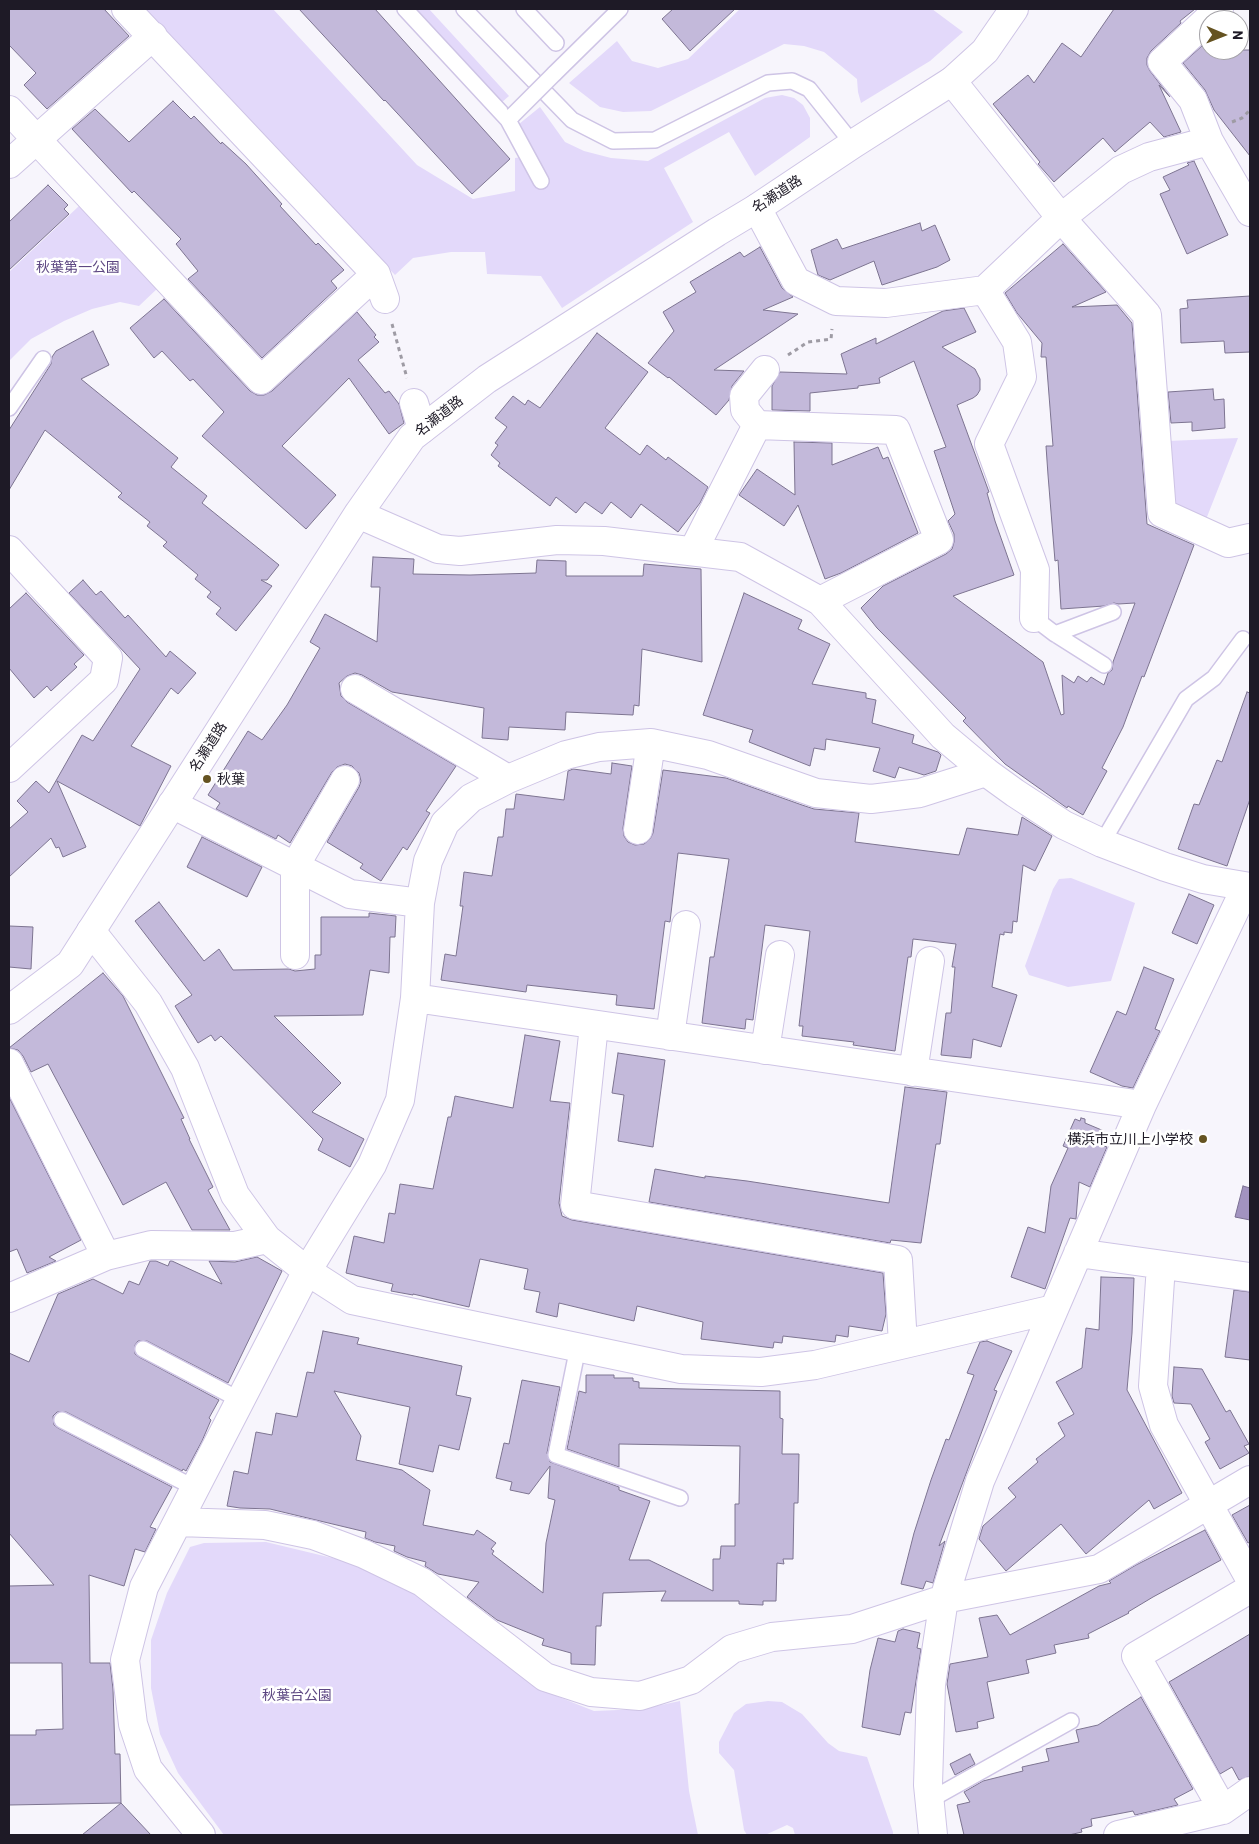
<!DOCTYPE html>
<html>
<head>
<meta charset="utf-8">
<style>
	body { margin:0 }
	#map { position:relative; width:1259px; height:1844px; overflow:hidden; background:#f7f5fc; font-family:Barlow,sans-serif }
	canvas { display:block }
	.frame { position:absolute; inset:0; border:10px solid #1e1a26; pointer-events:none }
	.north { position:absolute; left:1199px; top:10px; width:50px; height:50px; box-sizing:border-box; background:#fff; border:1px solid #a5a3a8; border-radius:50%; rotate:91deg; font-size:14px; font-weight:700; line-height:20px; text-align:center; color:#1e1a26 }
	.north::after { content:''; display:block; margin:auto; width:18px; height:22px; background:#655321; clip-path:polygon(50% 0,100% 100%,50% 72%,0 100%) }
</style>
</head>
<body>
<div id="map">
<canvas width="1259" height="1844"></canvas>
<div class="frame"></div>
<div class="north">N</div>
</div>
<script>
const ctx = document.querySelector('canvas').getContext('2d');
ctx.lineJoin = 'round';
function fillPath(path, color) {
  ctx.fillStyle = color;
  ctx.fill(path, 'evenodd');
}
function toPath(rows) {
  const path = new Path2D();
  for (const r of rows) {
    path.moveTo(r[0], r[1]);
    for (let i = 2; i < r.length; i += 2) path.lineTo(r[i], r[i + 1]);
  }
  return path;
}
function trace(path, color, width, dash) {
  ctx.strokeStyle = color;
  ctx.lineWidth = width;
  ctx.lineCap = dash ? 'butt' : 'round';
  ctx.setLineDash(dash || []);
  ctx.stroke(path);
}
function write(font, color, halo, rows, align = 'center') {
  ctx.font = font + ' Barlow,"Noto Sans JP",sans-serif';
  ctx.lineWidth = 5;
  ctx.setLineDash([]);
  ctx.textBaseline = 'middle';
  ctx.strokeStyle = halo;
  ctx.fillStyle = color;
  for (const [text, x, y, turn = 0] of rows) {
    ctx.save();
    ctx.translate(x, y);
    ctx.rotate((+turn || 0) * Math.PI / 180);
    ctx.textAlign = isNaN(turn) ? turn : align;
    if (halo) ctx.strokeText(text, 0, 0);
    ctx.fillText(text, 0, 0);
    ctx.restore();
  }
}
fillPath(toPath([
	[143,9,273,9,417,165,473,199,515,191,515,158,529,156,532,147,519,124,540,107,565,142,584,151,611,158,648,161,765,98,782,95,794,98,803,105,810,118,810,137,755,176,729,132,664,168,693,222,562,308,541,276,487,274,485,252,451,252,413,258,395,275],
	[415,9,429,9,509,96,501,103],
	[740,9,932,9,963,32,930,61,861,103,858,92,857,79,824,52,804,46,784,44,651,111,623,112,600,107,569,83,617,41,632,61,658,68,688,59],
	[79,206,159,287,139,306,120,302,92,309,64,321,31,339,9,361,9,272],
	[1238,438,1205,522,1172,507,1168,441],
	[1071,878,1135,903,1111,981,1068,987,1029,975,1025,966,1053,889,1059,879],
	[266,1542,349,1562,404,1584,539,1689,594,1711,642,1709,680,1701,689,1791,698,1835,224,1835,178,1773,160,1734,151,1688,151,1640,167,1593,190,1547,204,1543],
	[768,1701,782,1702,802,1714,828,1743,839,1751,867,1757,893,1832,893,1835,795,1835,793,1828,787,1825,765,1835,747,1835,744,1830,734,1770,719,1753,719,1742,734,1713,746,1704]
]), '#e3d9fa');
const water = toPath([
	[1243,1186,1250,1188,1250,1220,1235,1217,1243,1186]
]);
fillPath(water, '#a293c0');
trace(water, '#7a6f92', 1);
const building = toPath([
	[9,9,104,9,129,36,47,109,24,85,36,73,9,45,9,9],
	[299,9,375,9,510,159,472,194,385,100,384,101,299,9],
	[673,9,735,9,690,51,662,19,673,9],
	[1114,9,1195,9,1180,21,1181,23,1151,51,1147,58,1147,65,1150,71,1170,97,1159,85,1181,132,1164,137,1150,122,1115,152,1103,138,1054,182,1038,164,1040,162,993,104,1028,75,1034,83,1062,43,1081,57,1114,9],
	[1203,45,1207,50,1250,50,1250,156,1214,110,1205,90,1183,63,1203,45],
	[173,101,191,119,194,116,221,144,222,142,246,164,282,204,280,206,316,245,318,243,344,270,331,281,337,288,262,358,188,279,198,271,176,244,181,239,134,191,132,193,72,129,95,109,129,142,173,101],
	[1194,161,1228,235,1187,254,1160,194,1170,190,1163,177,1189,165,1187,163,1194,161],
	[48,185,68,205,64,209,69,214,9,270,9,222,48,185],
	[920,223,922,231,935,225,950,260,937,267,882,285,874,261,830,280,818,275,811,250,837,239,842,249,920,223],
	[1063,244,1106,292,1072,307,1117,305,1132,323,1147,524,1194,545,1144,677,1142,676,1123,727,1102,768,1107,771,1083,815,1068,806,1067,808,1005,764,963,721,966,718,877,628,861,608,883,586,946,554,952,549,954,542,954,534,948,521,955,514,934,451,946,447,914,361,879,378,880,383,858,386,858,388,810,393,810,411,772,410,772,386,780,372,847,374,841,354,876,338,876,344,943,311,964,308,976,332,942,347,975,369,980,379,980,390,977,395,973,398,957,405,989,492,987,493,995,521,1014,575,953,596,1043,662,1061,715,1064,714,1062,675,1074,683,1078,676,1087,682,1091,677,1104,685,1108,673,1112,670,1113,662,1135,603,1118,604,1114,603,1104,606,1061,609,1058,560,1055,561,1048,475,1046,446,1053,446,1046,357,1041,357,1042,343,1017,313,1005,293,1063,244],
	[760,247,782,288,793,297,763,310,798,314,714,370,744,371,732,386,729,400,716,415,669,377,668,378,648,363,674,331,663,312,696,292,690,282,740,252,744,257,760,247],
	[1250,296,1250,352,1225,353,1224,341,1181,343,1180,309,1188,308,1187,300,1250,296],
	[164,299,250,391,257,395,264,395,272,391,357,312,376,335,374,337,379,342,358,360,385,393,389,391,399,404,404,423,389,434,349,378,282,446,336,495,306,529,202,436,224,412,193,379,190,381,162,351,154,358,130,328,164,299],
	[93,331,109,365,81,379,178,458,171,467,207,496,202,503,279,565,267,580,261,580,272,586,236,631,216,614,221,608,207,597,211,592,195,579,198,575,163,546,167,542,147,526,150,522,118,497,122,493,45,430,9,490,9,430,51,364,52,357,56,351,93,331],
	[597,333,648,372,605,428,640,455,647,445,666,460,668,457,708,487,700,503,678,532,641,504,631,518,611,502,602,514,585,502,576,513,556,497,550,506,498,466,500,463,491,455,498,445,495,443,507,427,495,418,513,396,525,405,528,400,540,408,597,333],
	[1213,389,1214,400,1224,399,1225,428,1192,431,1192,422,1171,423,1168,392,1213,389],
	[794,442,832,443,832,465,878,447,883,459,888,457,918,533,841,573,825,579,798,505,784,526,739,495,757,469,795,495,794,442],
	[373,557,414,559,413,574,470,575,536,573,537,560,566,561,566,576,643,576,644,564,701,569,702,662,642,649,639,706,634,705,633,715,566,712,565,730,509,727,508,740,482,738,484,708,392,692,362,675,355,673,347,676,339,683,341,696,347,702,456,766,426,811,430,813,407,850,403,847,381,881,360,868,363,864,327,842,359,787,361,781,359,773,352,766,345,764,337,767,332,772,290,843,278,835,276,839,216,809,220,803,208,795,248,731,262,740,287,705,320,648,310,642,325,614,377,642,380,587,371,587,373,557],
	[83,580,96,595,101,591,125,618,128,615,166,657,170,651,196,673,178,694,171,688,131,746,171,766,140,826,57,781,86,847,63,857,59,847,56,848,51,838,9,877,9,829,28,812,17,801,36,781,49,793,82,735,93,741,140,669,69,593,83,580],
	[26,593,84,655,74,664,77,667,51,691,47,686,34,698,9,668,9,609,26,593],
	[744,593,802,620,798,629,830,644,812,684,866,693,866,698,876,700,872,723,914,735,912,743,938,752,941,755,936,771,924,775,899,767,895,778,873,771,880,748,826,739,825,750,814,748,810,766,749,742,753,730,703,715,744,593],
	[1247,692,1250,693,1250,799,1227,866,1178,849,1194,804,1199,805,1217,760,1222,762,1247,692],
	[612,763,632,766,623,828,624,836,628,842,635,845,644,844,650,839,653,833,663,770,726,778,802,805,814,809,859,813,855,842,959,855,967,828,1018,835,1022,817,1052,836,1035,871,1023,865,1017,922,1013,921,1012,933,1004,932,1004,935,1000,934,992,987,1017,995,1001,1047,973,1039,971,1058,941,1055,946,1013,951,1013,955,967,952,967,956,944,913,939,911,957,908,957,895,1051,853,1045,854,1042,802,1036,803,1026,799,1026,810,931,765,925,753,1020,746,1019,745,1029,702,1023,710,957,714,957,729,859,678,853,670,922,665,921,654,1009,616,1005,617,995,527,985,526,992,441,980,445,954,456,956,463,906,460,906,464,872,492,876,498,837,503,837,506,809,514,809,516,794,564,800,568,771,573,769,611,774,612,763],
	[202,837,262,867,247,897,187,867,202,837],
	[1189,894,1214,905,1197,944,1172,933,1189,894],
	[159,902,204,961,219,949,233,970,289,969,295,971,315,969,315,955,321,955,321,917,369,917,369,913,396,916,395,937,390,937,389,973,370,970,363,1015,274,1016,341,1083,312,1112,364,1139,350,1167,318,1150,323,1139,221,1036,215,1041,211,1035,198,1043,175,1006,192,995,135,921,159,902],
	[9,926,33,927,31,969,9,967,9,926],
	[1144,967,1174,979,1155,1029,1160,1031,1133,1088,1122,1086,1090,1072,1117,1011,1126,1015,1144,967],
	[103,973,123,996,184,1118,181,1119,190,1139,189,1139,213,1187,208,1190,230,1230,192,1230,166,1182,123,1205,48,1064,31,1072,23,1056,18,1050,9,1048,103,973],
	[525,1035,560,1041,550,1101,570,1103,559,1203,562,1216,572,1220,883,1273,886,1314,882,1331,849,1326,848,1337,836,1335,835,1342,783,1336,782,1343,774,1342,773,1348,701,1339,703,1322,637,1306,634,1321,559,1303,557,1317,536,1312,540,1292,524,1289,528,1269,480,1259,469,1307,413,1294,413,1295,391,1291,393,1284,346,1273,354,1236,384,1243,389,1213,395,1214,400,1184,433,1189,448,1117,451,1117,455,1096,513,1108,525,1035],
	[618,1053,665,1060,653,1147,618,1141,624,1095,612,1093,618,1053],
	[905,1087,947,1092,940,1144,936,1144,921,1243,891,1240,890,1243,649,1202,655,1169,705,1178,705,1176,747,1181,889,1203,905,1087],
	[9,1097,81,1240,49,1257,56,1261,27,1273,17,1249,9,1252,9,1097],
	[1081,1118,1085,1119,1085,1123,1104,1131,1098,1144,1107,1147,1090,1187,1079,1182,1076,1219,1070,1218,1045,1289,1011,1277,1028,1227,1045,1233,1051,1186,1068,1148,1063,1146,1075,1119,1080,1121,1081,1118],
	[257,1257,282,1271,228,1383,147,1341,138,1341,135,1345,135,1354,139,1357,219,1400,209,1418,211,1420,202,1441,186,1471,183,1469,182,1471,66,1412,57,1412,53,1416,54,1425,58,1428,172,1487,150,1527,156,1529,145,1552,135,1549,124,1586,89,1575,90,1663,110,1663,113,1689,115,1754,120,1754,121,1803,151,1835,82,1835,121,1803,9,1805,9,1735,36,1735,36,1730,63,1729,62,1663,9,1663,9,1586,54,1585,9,1533,9,1353,29,1362,58,1294,93,1279,123,1294,129,1281,139,1285,150,1261,156,1261,168,1266,170,1261,172,1261,222,1284,209,1261,235,1262,257,1257],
	[1101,1277,1134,1278,1132,1333,1127,1390,1182,1493,1154,1509,1149,1500,1086,1554,1061,1524,1006,1571,979,1539,983,1526,1016,1497,1008,1488,1038,1462,1036,1459,1065,1436,1058,1423,1074,1414,1056,1382,1082,1368,1086,1328,1099,1330,1101,1277],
	[1234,1290,1250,1292,1250,1360,1225,1357,1234,1290],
	[323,1331,359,1338,357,1344,462,1366,456,1395,471,1398,459,1450,439,1445,433,1472,399,1464,410,1407,334,1391,361,1436,356,1460,402,1470,430,1490,423,1525,474,1535,477,1530,496,1543,491,1549,494,1551,492,1554,543,1593,546,1543,555,1500,548,1498,550,1466,529,1494,510,1490,512,1482,496,1478,504,1443,509,1444,522,1380,560,1387,547,1453,550,1462,619,1487,619,1490,650,1501,629,1560,649,1560,713,1591,713,1559,720,1559,721,1546,735,1546,735,1504,739,1504,740,1446,619,1444,619,1467,567,1449,579,1391,586,1393,586,1375,614,1375,614,1378,633,1378,633,1381,639,1382,639,1388,780,1391,780,1418,783,1419,782,1454,799,1454,798,1503,794,1503,793,1559,783,1559,784,1564,777,1563,776,1601,763,1601,763,1605,739,1604,739,1601,661,1601,666,1591,603,1593,601,1626,596,1626,595,1665,571,1664,571,1653,542,1645,544,1639,497,1620,467,1597,479,1582,438,1574,425,1566,426,1562,407,1557,394,1551,395,1546,375,1542,365,1538,366,1532,270,1509,240,1508,227,1506,234,1471,248,1474,256,1432,272,1435,276,1413,297,1417,307,1372,314,1373,323,1331],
	[987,1341,1012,1351,994,1390,997,1391,939,1546,945,1541,933,1583,926,1581,923,1589,901,1584,914,1533,931,1480,946,1439,949,1440,974,1375,967,1373,980,1342,987,1341],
	[1174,1367,1202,1369,1226,1412,1230,1410,1249,1444,1244,1446,1249,1453,1220,1469,1205,1442,1210,1439,1191,1404,1174,1403,1172,1396,1174,1367],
	[1250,1505,1250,1542,1248,1543,1232,1515,1250,1505],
	[1205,1530,1221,1560,1153,1597,1128,1612,1129,1613,1088,1634,1089,1638,1054,1645,1056,1653,1026,1660,1029,1673,987,1682,994,1718,977,1722,978,1728,956,1732,947,1684,950,1664,988,1657,979,1618,997,1615,1010,1635,1099,1586,1111,1583,1109,1581,1136,1565,1205,1530],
	[903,1629,920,1633,917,1648,921,1649,911,1713,905,1712,900,1735,862,1727,870,1670,878,1638,895,1642,898,1631,903,1629],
	[1250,1634,1250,1776,1239,1780,1232,1767,1220,1774,1169,1682,1250,1634],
	[1141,1697,1193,1789,1174,1799,1178,1805,1135,1815,1133,1811,1091,1819,1092,1826,1081,1829,1082,1832,1069,1835,964,1835,957,1805,970,1802,964,1792,983,1781,1023,1771,1022,1767,1049,1761,1046,1749,1079,1742,1076,1730,1098,1725,1141,1697],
	[970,1754,975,1764,955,1775,950,1764,970,1754]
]);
fillPath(building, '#c3b9da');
trace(building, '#7d7491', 1);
const lane = toPath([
	[405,9,508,120,513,115],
	[464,9,572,120,613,141,655,140,768,83,792,81,809,89,853,144],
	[524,9,556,43],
	[554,74,620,9],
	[508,120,541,181],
	[9,408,43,359],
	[1034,618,1055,634,1113,612],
	[1055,634,1104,665],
	[1102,843,1186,699,1214,678,1243,639],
	[578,1347,556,1455,680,1498],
	[143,1349,240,1400],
	[62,1420,195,1488],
	[930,1800,1071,1721]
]);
const street = toPath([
	[126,9,376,274,385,299],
	[1219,9,1162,62,1193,100,1209,141,1250,212],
	[952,81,1061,218,1147,315,1162,513,1228,543,1250,538],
	[9,110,261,380,376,274],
	[9,164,153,36],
	[757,208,796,281,836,301,886,303,985,290,1017,342,1022,377,989,444,1035,570,1034,618],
	[985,290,1061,218,1121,170,1149,157,1209,141],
	[414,403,422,429],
	[757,425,745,410,744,396,765,370],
	[9,550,108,658,104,680,9,768],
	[693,551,757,425,896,430,939,540,820,601],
	[355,689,508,779],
	[172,804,350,894,420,903],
	[638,830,651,743],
	[91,931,148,1003,185,1068,235,1195,267,1239],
	[295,955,295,866,345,780],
	[415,998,1142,1105],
	[594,1025,575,1205,898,1260,903,1344],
	[670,1036,686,925],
	[765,1050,780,955],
	[9,1063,106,1256],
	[913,1072,930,961],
	[1078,1253,1250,1277],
	[1161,1265,1153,1386,1164,1425,1250,1579],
	[9,1298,106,1256,151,1245,235,1246,267,1239,307,1271,352,1300,681,1369,761,1372,815,1365,1054,1309],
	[178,1522,265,1525,313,1535,364,1554,422,1582,545,1677,591,1692,640,1696,691,1680,732,1649,772,1637,852,1629,944,1599,1099,1569,1250,1480],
	[1223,1810,1136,1656,1250,1589],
	[201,1835,148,1769,133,1724,125,1660,144,1587,307,1271,372,1165,400,1100,415,998,420,903,428,861,445,823,471,798,508,779,566,755,599,747,651,743,708,755,816,793,871,799,920,793,986,772],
	[933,1835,928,1785,931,1685,944,1599,980,1481,1142,1105,1246,887],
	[1118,1835,1223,1810,1250,1791]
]);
const secondary = toPath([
	[358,514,438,549,460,551,557,540,604,541,740,557,820,601,943,736,986,772,1015,793,1064,825,1102,843,1165,867,1203,879,1250,887],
	[9,1010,70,964,358,514,412,437,487,379,717,232,757,208,853,144,952,81,985,51,1014,9]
]);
trace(lane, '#cec4e5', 18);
trace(street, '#cec4e5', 30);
trace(secondary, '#cec4e5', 30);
trace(toPath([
	[1232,122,1242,118,1250,110],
	[392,324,407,378],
	[788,355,808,342,831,339,832,329]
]), '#9e9ba4', 3, [4, 4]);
trace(lane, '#fff', 15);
trace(street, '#fff', 28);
trace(secondary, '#fff', 28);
const laneBridge = toPath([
	[513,115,554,74]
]);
trace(laneBridge, '#cec4e5', 18, []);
trace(laneBridge, '#fff', 15);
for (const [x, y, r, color] of [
	[207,779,5,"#655321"],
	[1203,1139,5,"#655321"]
]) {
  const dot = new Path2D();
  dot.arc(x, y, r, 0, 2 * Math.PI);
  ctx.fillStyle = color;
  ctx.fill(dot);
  trace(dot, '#fff', 2);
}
write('14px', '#1e1a26', '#fff', [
	["名瀬道路",777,194,-33],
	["名瀬道路",439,416,-38],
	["名瀬道路",208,747,-57]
]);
write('14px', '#5d4782', '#fff', [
	["秋葉第一公園",78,267],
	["秋葉台公園",297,1695]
]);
write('14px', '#1e1a26', '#fff', [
	["秋葉",217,779],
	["横浜市立川上小学校",1193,1139,"right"]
], 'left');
</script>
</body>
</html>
